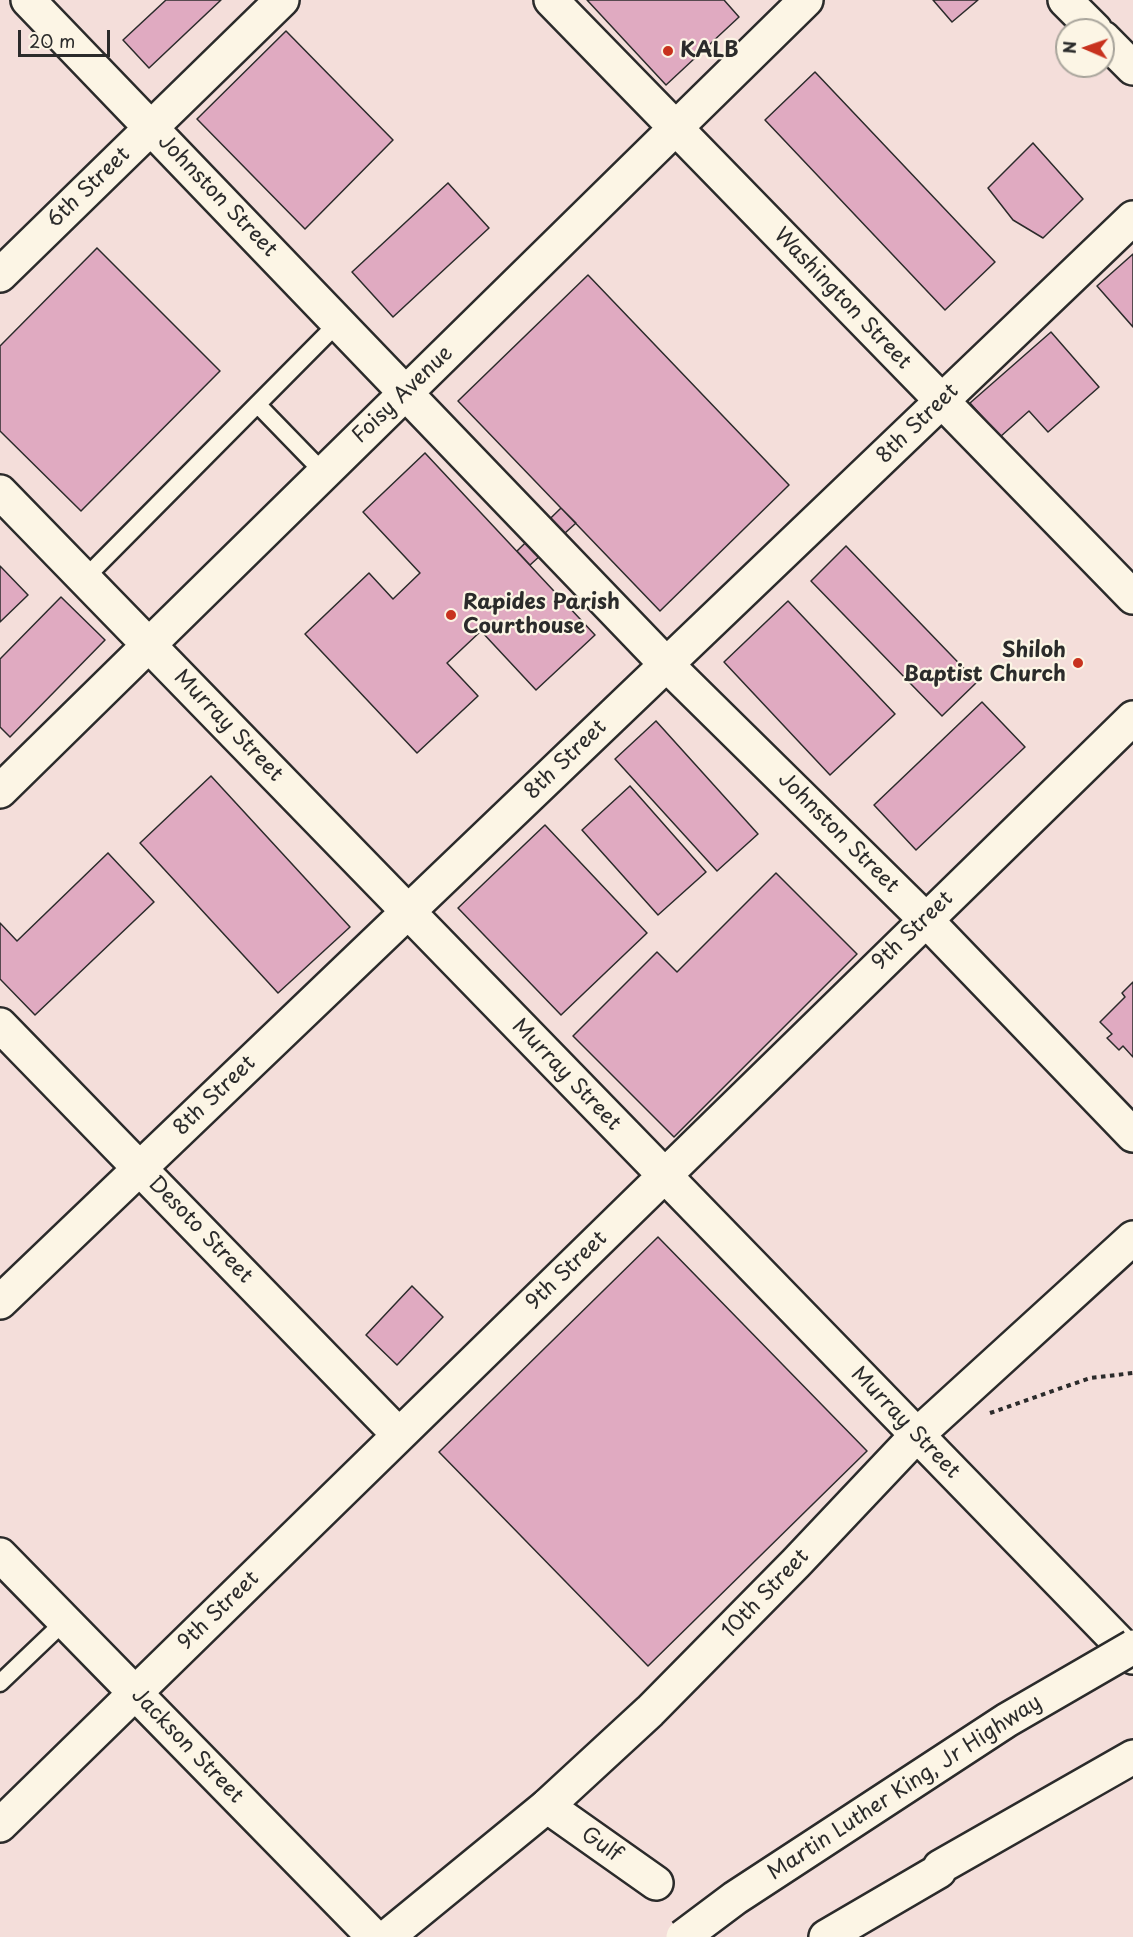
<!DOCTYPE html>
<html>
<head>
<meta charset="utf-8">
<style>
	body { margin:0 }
	#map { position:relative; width:1133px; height:1937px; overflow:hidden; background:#f4deda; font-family:"Playpen Sans",sans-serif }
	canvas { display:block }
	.north { position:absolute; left:1055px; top:18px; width:60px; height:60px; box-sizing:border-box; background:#fcf5e5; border:2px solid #a8a49b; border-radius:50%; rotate:272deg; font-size:16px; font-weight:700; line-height:24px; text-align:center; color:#2b2b2b }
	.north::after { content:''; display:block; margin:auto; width:21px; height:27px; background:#c8321e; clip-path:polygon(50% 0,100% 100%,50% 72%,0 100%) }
	.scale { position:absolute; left:18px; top:30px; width:92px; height:27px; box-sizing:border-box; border:3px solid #2b2b2b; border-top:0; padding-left:8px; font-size:18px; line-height:21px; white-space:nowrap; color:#2b2b2b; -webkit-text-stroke:4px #fcf5e5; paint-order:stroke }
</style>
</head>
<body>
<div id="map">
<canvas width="1133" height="1937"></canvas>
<div class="north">N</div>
<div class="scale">20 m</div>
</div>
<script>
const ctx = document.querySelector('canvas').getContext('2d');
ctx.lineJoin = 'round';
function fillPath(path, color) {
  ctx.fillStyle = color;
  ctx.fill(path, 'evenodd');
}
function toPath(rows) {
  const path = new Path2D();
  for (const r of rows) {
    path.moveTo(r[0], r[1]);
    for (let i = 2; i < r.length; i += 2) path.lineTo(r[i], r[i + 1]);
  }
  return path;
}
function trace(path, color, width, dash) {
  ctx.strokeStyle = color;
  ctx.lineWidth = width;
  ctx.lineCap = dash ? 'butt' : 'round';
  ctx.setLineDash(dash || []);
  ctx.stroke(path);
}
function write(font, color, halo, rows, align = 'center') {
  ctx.font = font + ' "Playpen Sans",sans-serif';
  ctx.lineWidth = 4.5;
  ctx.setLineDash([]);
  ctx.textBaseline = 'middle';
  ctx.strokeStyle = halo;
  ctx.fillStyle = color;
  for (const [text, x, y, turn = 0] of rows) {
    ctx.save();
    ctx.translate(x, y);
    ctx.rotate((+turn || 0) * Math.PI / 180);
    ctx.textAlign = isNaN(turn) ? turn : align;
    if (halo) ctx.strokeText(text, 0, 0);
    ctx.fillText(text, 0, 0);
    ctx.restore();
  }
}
const building = toPath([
	[166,0,221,0,149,68,123,40,166,0],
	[587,0,724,0,739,17,666,85,587,0],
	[933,0,978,0,952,22,933,0],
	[286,31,393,140,305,229,197,119,286,31],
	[815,72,995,262,945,310,765,120,815,72],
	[1033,143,1083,199,1043,238,1013,220,988,188,1033,143],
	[448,183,489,228,393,317,352,272,448,183],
	[97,248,220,371,81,511,0,431,0,346,97,248],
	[1133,254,1133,327,1097,286,1133,254],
	[588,275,789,485,660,611,458,401,588,275],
	[1051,332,1099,387,1048,432,1029,411,1000,437,970,403,1051,332],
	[425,453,595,635,536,690,481,631,447,663,478,696,417,753,305,634,369,573,393,599,420,573,363,512,425,453],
	[561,508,576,523,530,565,517,551,561,508],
	[846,546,977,682,942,716,811,581,846,546],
	[0,566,28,595,0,622,0,566],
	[61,597,105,640,10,737,0,727,0,659,61,597],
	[788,601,895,714,830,775,724,662,788,601],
	[982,702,1025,747,916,850,874,805,982,702],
	[656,721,758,834,717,871,615,759,656,721],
	[211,776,350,927,278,993,140,843,211,776],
	[630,786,706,872,658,915,582,830,630,786],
	[545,825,647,933,561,1015,458,908,545,825],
	[108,853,154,902,35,1015,0,979,0,923,17,941,108,853],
	[776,873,857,954,674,1137,573,1036,657,952,677,972,776,873],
	[1133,982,1133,1057,1123,1046,1119,1050,1107,1038,1112,1034,1100,1022,1125,997,1122,993,1133,982],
	[658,1237,867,1451,648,1666,439,1452,658,1237],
	[412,1286,443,1317,397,1365,366,1335,412,1286]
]);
fillPath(building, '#e0aac1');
trace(building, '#2b2b2b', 1.5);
const service = toPath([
	[258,405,324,473],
	[84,579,339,322],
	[0,1683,65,1621]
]);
const minor = toPath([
	[28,0,666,664,925,919,1133,1135],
	[551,0,1133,597],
	[1065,0,1095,30],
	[1103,38,1133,68],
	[0,275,282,0],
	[0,492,1133,1657],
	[0,791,806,0],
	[0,1025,399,1435],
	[0,1302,1133,218],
	[547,1806,656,1883],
	[0,1825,1133,718]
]);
const secondary = toPath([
	[0,1555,374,1937],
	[387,1937,547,1806,650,1711,796,1563,917,1435,1133,1238]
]);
const motorway = toPath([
	[826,1937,939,1871,940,1867,1133,1757]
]);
trace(service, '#2b2b2b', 21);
trace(minor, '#2b2b2b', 38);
trace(secondary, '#2b2b2b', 38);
trace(motorway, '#2b2b2b', 38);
trace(toPath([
	[990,1413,1090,1378,1133,1373]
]), '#2b2b2b', 4, [4.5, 4.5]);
trace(service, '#fcf5e5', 16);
trace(minor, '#fcf5e5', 33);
trace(secondary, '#fcf5e5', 33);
trace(motorway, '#fcf5e5', 33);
const motorwayBridge = toPath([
	[683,1937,735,1898,1007,1720,1133,1647]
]);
trace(motorwayBridge, '#2b2b2b', 38, []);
trace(motorwayBridge, '#fcf5e5', 33);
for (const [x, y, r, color] of [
	[668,51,6,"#c8321e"],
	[451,615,6,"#c8321e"],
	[1078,663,6,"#c8321e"]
]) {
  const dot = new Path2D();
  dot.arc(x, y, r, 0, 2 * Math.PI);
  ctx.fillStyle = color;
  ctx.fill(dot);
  trace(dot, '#fcf5e5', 2);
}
write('bold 21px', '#2b2b2b', '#fcf5e5', [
	["KALB",680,51],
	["Rapides Parish",463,603],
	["Courthouse",463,627],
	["Shiloh",1066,651,"right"],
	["Baptist Church",1066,675,"right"]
], 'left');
write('21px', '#2b2b2b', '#fcf5e5', [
	["6th Street",89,188,-44],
	["Johnston Street",217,196,46],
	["Washington Street",842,299,46],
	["Foisy Avenue",403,395,-44],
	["8th Street",918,424,-44],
	["Murray Street",228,726,46],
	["8th Street",566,760,-44],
	["Johnston Street",838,833,45],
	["9th Street",913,931,-44],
	["Murray Street",566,1075,46],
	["8th Street",215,1096,-44],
	["Desoto Street",200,1230,46],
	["9th Street",567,1271,-44],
	["Murray Street",905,1423,46],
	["10th Street",766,1594,-46],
	["9th Street",219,1611,-44],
	["Jackson Street",187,1746,46],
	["Martin Luther King, Jr Highway",905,1788,-33],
	["Gulf",601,1845,35]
]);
</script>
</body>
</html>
